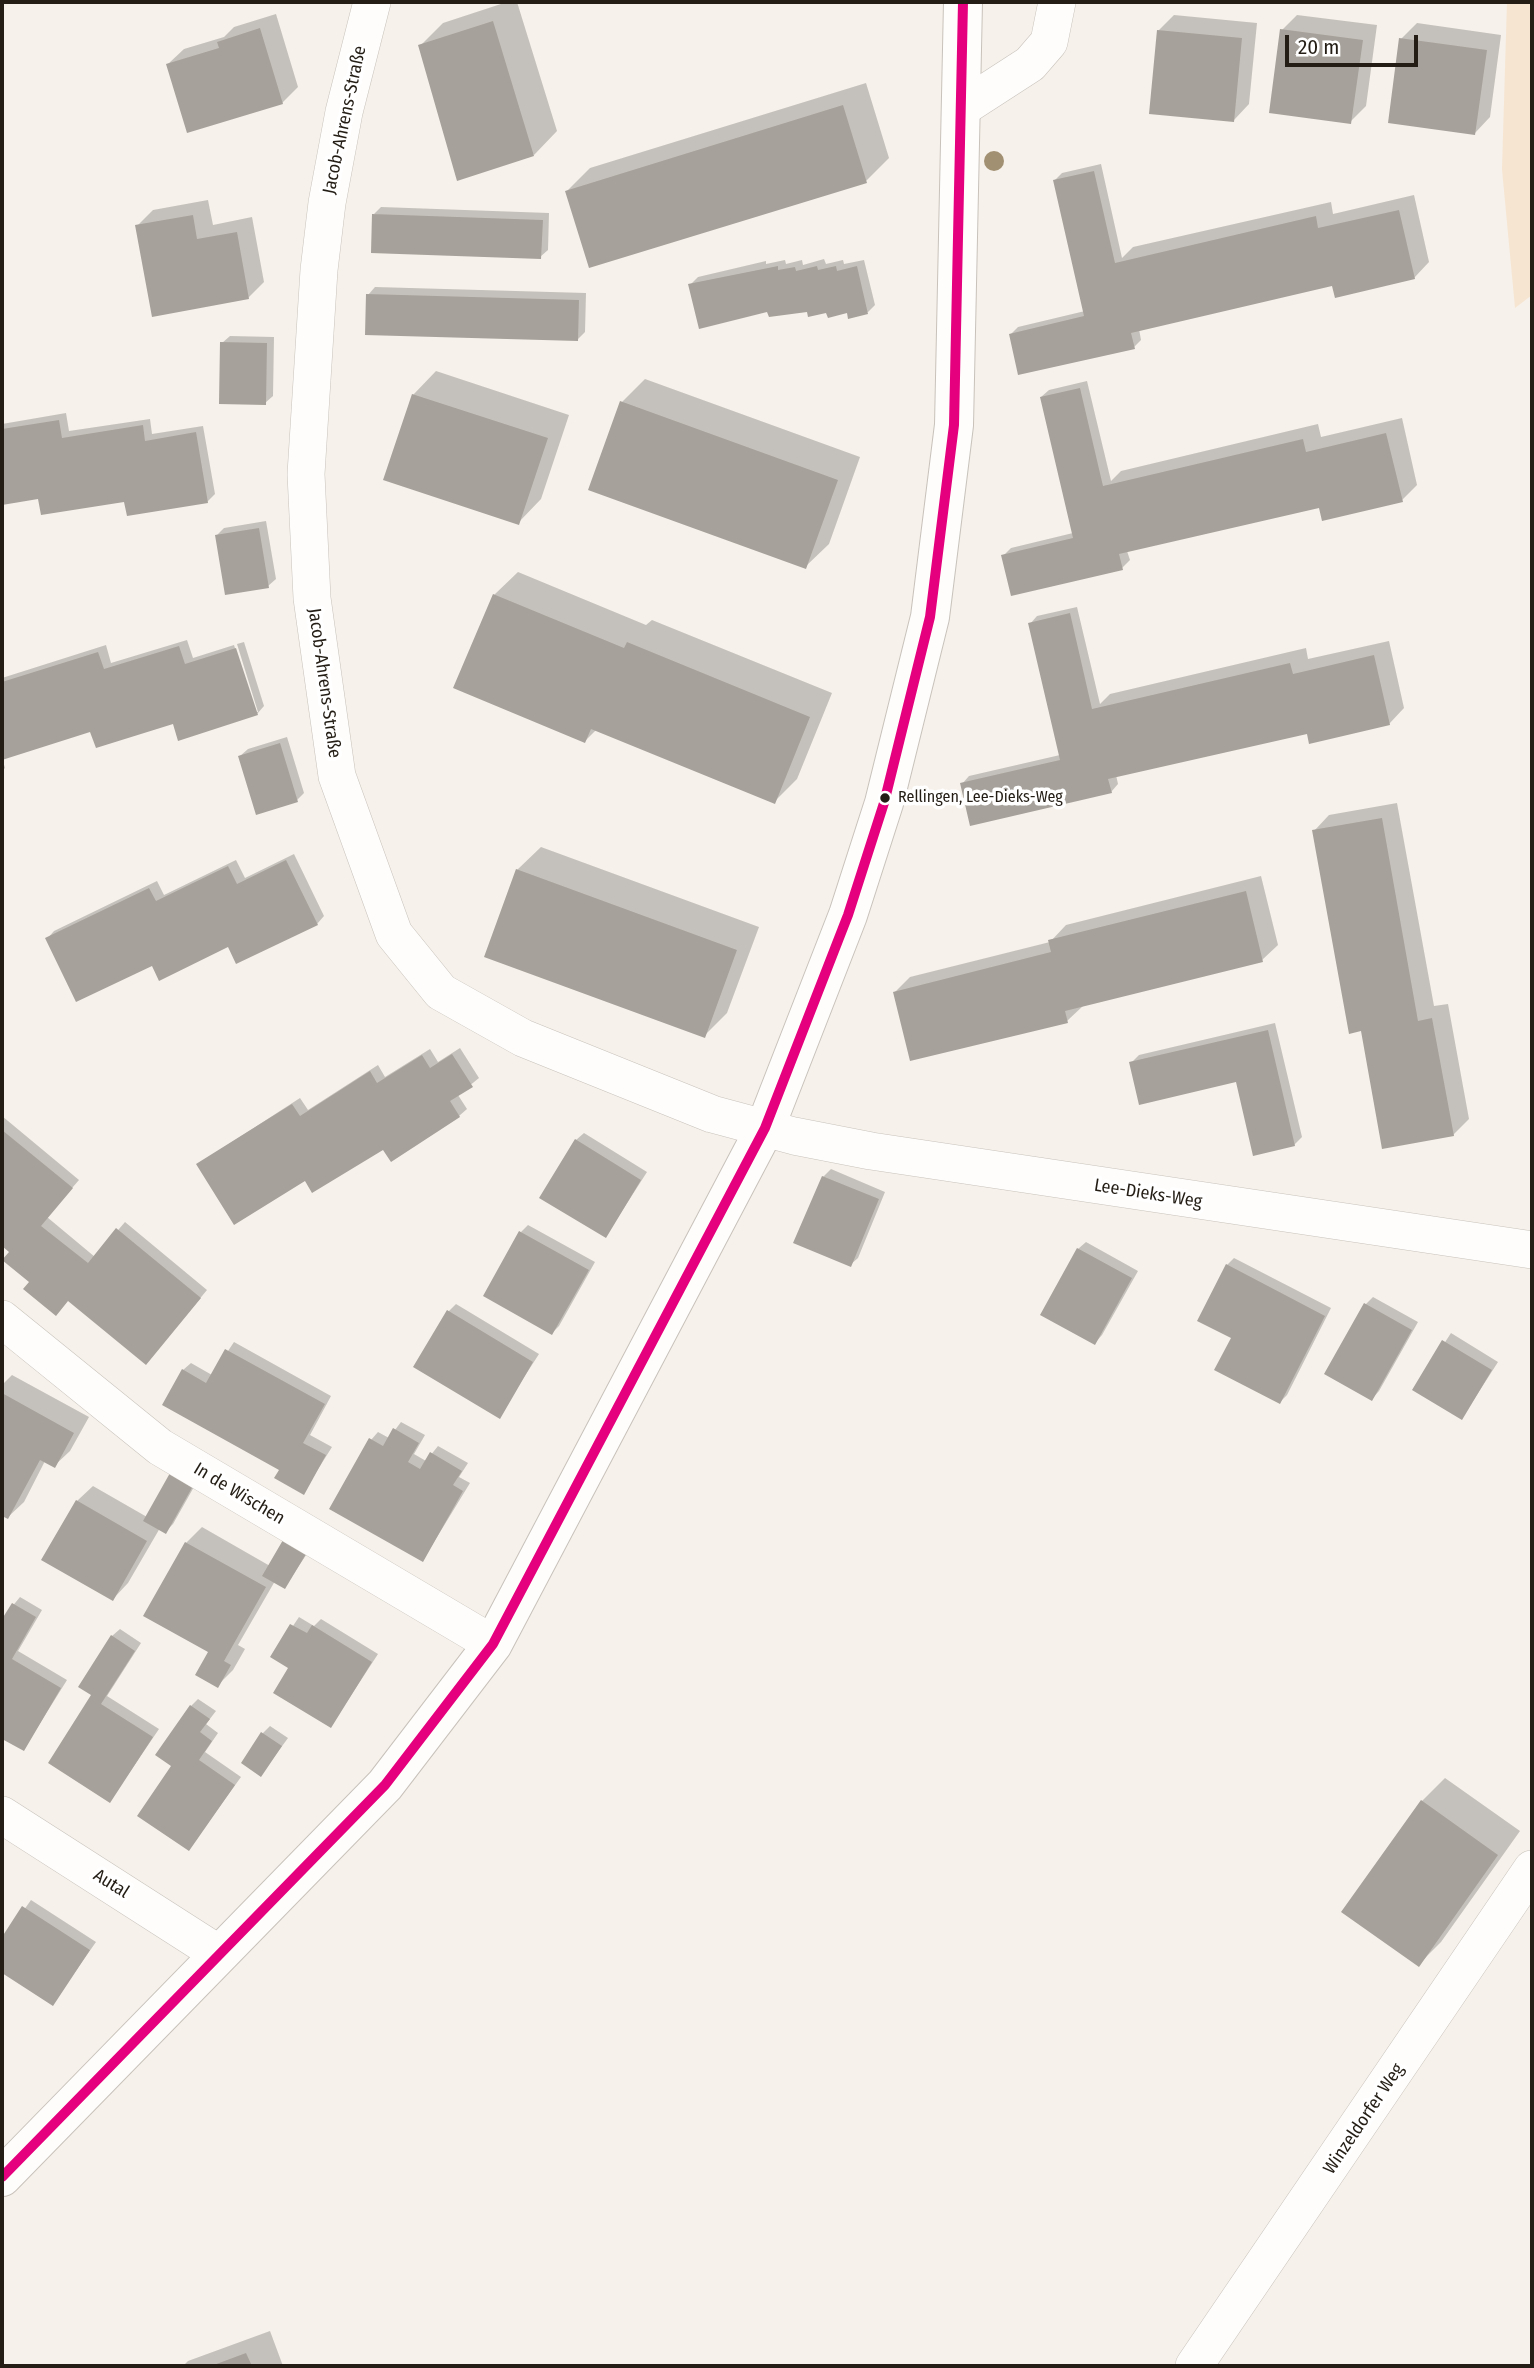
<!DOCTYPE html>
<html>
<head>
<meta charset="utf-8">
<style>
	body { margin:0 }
	#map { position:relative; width:1534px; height:2368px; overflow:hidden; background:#f6f1ea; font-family:"Fira Sans Condensed",sans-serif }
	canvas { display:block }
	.frame { position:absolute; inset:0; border:4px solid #231d15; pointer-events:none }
	.scale { position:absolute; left:1285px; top:35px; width:133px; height:32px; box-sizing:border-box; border:4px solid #231d15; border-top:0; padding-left:9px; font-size:21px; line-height:24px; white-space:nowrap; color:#231d15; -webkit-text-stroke:5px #fff; paint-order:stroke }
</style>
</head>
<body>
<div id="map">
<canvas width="1534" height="2368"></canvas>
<div class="frame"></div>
<div class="scale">20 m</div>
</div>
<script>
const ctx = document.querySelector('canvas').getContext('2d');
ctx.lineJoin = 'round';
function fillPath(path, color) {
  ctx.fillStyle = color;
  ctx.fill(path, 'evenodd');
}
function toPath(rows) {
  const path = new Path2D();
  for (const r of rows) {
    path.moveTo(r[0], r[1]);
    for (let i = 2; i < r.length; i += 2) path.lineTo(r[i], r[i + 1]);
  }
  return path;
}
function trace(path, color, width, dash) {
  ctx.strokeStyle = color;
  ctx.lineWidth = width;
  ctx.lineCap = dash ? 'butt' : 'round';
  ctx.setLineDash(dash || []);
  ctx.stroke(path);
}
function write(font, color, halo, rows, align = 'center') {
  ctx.font = font + ' "Fira Sans Condensed",sans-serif';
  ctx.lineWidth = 7;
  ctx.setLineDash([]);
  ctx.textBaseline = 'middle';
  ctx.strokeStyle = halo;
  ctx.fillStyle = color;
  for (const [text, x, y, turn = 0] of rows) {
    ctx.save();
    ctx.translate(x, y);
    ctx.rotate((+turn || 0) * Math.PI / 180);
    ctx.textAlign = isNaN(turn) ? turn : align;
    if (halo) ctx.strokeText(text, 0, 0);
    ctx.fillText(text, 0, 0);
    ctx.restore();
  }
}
fillPath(toPath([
	[1507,2,1532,2,1532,295,1515,308,1502,169]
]), '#f6e5d1');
fillPath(toPath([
	[507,2,517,2,557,131,534,155,420,46,443,23],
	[276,14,298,87,282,103,168,64,184,49,224,37,234,27],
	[1174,15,1257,23,1249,104,1234,120,1158,31],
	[1297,15,1377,25,1366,106,1350,122,1282,30],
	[1417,23,1501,35,1490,117,1475,133,1401,39],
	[866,83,889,158,866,181,567,191,590,168],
	[1101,164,1122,258,1133,247,1331,202,1333,214,1414,195,1429,262,1414,278,1333,284,1139,329,1141,340,1134,347,1011,334,1018,327,1085,311,1055,180,1062,173],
	[208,200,213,225,252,217,264,282,248,298,137,226,153,210],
	[381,207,549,213,548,250,540,257,374,214],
	[824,259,826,264,843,260,844,264,864,260,875,305,868,312,768,310,690,285,698,277,766,261,766,264,785,260,786,264,802,260,803,265],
	[375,287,586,293,585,332,578,339,368,295],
	[230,336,274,337,273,396,265,403,222,343],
	[436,371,569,415,541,499,518,523,413,395],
	[645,379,860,457,829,544,805,567,622,402],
	[1087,381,1111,481,1121,471,1318,424,1321,437,1402,418,1417,485,1402,500,1321,505,1127,551,1130,560,1122,568,1003,556,1011,548,1073,533,1041,397,1049,390],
	[66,413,69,431,150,419,152,434,203,426,215,494,207,502,40,497,2,503,2,424],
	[266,521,276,579,268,586,217,535,224,528],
	[518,572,646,625,652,620,832,693,797,779,774,802,596,730,585,741,494,595],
	[1077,607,1100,704,1110,694,1306,648,1308,659,1389,641,1404,708,1389,724,1308,731,1116,775,1118,784,1111,792,962,784,969,776,1060,755,1030,624,1037,616],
	[187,640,193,658,234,645,255,712,258,712,237,644,244,642,264,706,257,714,92,730,2,758,5,768,2,771,2,678,106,645,111,663],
	[287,737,304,793,297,800,240,756,248,749],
	[1397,803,1434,1006,1448,1004,1469,1119,1453,1135,1363,1029,1314,831,1329,815],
	[541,847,759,927,727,1013,704,1036,517,870],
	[294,854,324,916,317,924,152,963,47,939,54,931,157,881,164,895,236,860,245,878],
	[1261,876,1278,945,1262,960,1084,1005,1067,1021,895,992,910,977,1050,942,1066,925],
	[1275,1023,1302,1137,1294,1145,1238,1080,1131,1063,1139,1055],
	[460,1048,479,1078,458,1095,467,1109,459,1116,305,1179,198,1164,300,1098,308,1110,378,1065,385,1077,430,1049,438,1062],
	[2,1116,79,1180,47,1217,95,1257,125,1222,207,1290,153,1355,69,1299,31,1282,12,1251,2,1243],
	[584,1133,647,1172,606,1236,576,1140],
	[831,1169,885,1192,858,1258,850,1265,823,1177],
	[528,1225,595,1262,559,1326,552,1333,521,1232],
	[1086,1242,1138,1271,1102,1335,1095,1343,1078,1249],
	[1234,1258,1331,1308,1287,1395,1280,1402,1233,1338,1227,1265],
	[1373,1297,1418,1322,1379,1391,1372,1399,1366,1304],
	[456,1304,539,1354,499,1416,448,1312],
	[1451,1333,1498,1362,1462,1418,1414,1390],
	[234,1342,331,1396,310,1435,332,1447,303,1493,183,1370,191,1363,212,1375],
	[12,1375,89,1417,70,1451,54,1466,45,1461,24,1502,8,1517,2,1514,2,1385],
	[401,1422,425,1435,414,1454,426,1461,438,1446,468,1463,459,1477,470,1483,423,1560,371,1440,378,1432,389,1438],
	[199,1478,173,1524,166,1531,160,1528,128,1583,113,1599,77,1501,93,1486,147,1517],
	[202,1527,270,1566,312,1546,285,1587,275,1581,238,1645,245,1649,233,1670,217,1686,186,1543],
	[20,1597,42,1610,18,1651,67,1680,24,1749,2,1736,2,1619],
	[299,1617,314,1626,321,1619,378,1654,331,1726,290,1667,272,1657],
	[120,1629,141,1643,107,1696,159,1729,110,1801,94,1695,112,1636],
	[198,1699,216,1711,206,1724,218,1733,205,1752,241,1777,189,1849,173,1766,191,1706],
	[270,1726,288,1738,261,1775,263,1733],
	[1445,1778,1520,1831,1441,1942,1418,1965,1422,1801],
	[31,1900,96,1942,53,2003,2,1971,2,1941],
	[270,2331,283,2366,183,2366,188,2361]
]), '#0003');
fillPath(toPath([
	[493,21,534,156,457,181,418,45],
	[260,28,283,104,187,133,166,64,219,48,217,42],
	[1280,29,1363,40,1351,124,1269,113],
	[1157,30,1242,38,1234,122,1149,114],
	[1399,38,1487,50,1475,135,1388,123],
	[843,105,867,183,589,268,565,191],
	[1094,171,1115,263,1316,216,1318,228,1399,210,1415,279,1335,298,1332,286,1131,333,1135,349,1018,375,1009,334,1084,316,1053,180],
	[372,214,543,220,541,259,371,253],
	[193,215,197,239,237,232,249,299,152,317,135,225],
	[778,266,778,270,795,267,796,271,817,266,818,270,836,266,837,271,857,266,868,314,848,319,847,313,828,318,826,313,808,317,807,312,769,317,767,312,699,329,688,284],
	[366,294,579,300,578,341,365,335],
	[220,342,267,343,266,405,219,404],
	[1080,388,1103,486,1303,439,1306,452,1386,433,1403,502,1322,521,1319,508,1119,554,1123,570,1011,596,1001,555,1073,538,1040,397],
	[412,394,548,438,519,525,383,480],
	[620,401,838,480,806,569,588,490],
	[59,420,62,438,143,425,145,441,196,432,208,503,127,516,124,502,41,515,38,499,2,505,2,429],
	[259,528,269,588,225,595,215,535],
	[493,594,624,648,627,642,810,717,775,804,591,729,585,743,453,688],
	[1070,613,1092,709,1290,663,1293,674,1374,655,1390,725,1309,744,1307,734,1108,779,1112,793,970,826,960,783,1060,760,1028,623],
	[179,646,185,664,236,648,258,715,178,741,173,724,96,748,90,732,2,760,2,682,98,652,104,669],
	[280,743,298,802,256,815,238,756],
	[1382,818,1418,1021,1432,1018,1454,1136,1382,1149,1361,1031,1349,1034,1312,830],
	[286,860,318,925,236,964,228,947,159,981,152,966,76,1002,45,938,149,888,156,901,228,866,237,884],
	[516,869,737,950,705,1038,484,957],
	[1246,891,1263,962,1065,1011,1068,1023,910,1061,893,992,1051,952,1048,940],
	[1268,1030,1295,1146,1253,1156,1236,1082,1139,1105,1129,1062],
	[452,1054,473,1087,450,1101,460,1117,391,1162,383,1150,312,1193,305,1181,234,1225,196,1164,292,1104,300,1116,370,1071,377,1083,422,1055,430,1068],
	[2,1130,73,1188,41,1226,88,1263,116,1228,201,1298,146,1365,68,1301,56,1316,23,1289,29,1282,2,1260,9,1252,2,1246],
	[575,1139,641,1180,606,1238,539,1198],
	[822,1176,879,1199,851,1267,793,1243],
	[519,1231,589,1270,552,1335,483,1296],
	[1077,1248,1132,1278,1095,1345,1040,1315],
	[1226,1264,1325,1316,1280,1404,1214,1370,1231,1338,1197,1321],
	[1364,1303,1412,1330,1372,1401,1324,1374],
	[447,1310,533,1362,500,1419,413,1367],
	[1442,1340,1492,1370,1462,1420,1412,1390],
	[225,1349,325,1404,303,1443,326,1455,304,1495,274,1478,279,1470,162,1405,182,1369,206,1383],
	[2,1393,74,1433,55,1468,40,1460,8,1519,2,1516],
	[393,1428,419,1443,408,1462,420,1469,430,1452,462,1471,453,1485,463,1491,423,1562,329,1509,369,1438,383,1446],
	[170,1473,193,1486,166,1534,143,1521],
	[76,1500,147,1541,113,1601,41,1560],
	[283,1540,306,1554,285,1589,262,1576],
	[185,1542,266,1587,224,1661,231,1665,218,1688,195,1675,208,1652,143,1616],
	[12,1603,36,1617,12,1659,61,1688,24,1751,2,1739,2,1619],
	[290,1624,307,1633,312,1625,372,1662,331,1728,273,1693,288,1668,270,1657],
	[111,1635,135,1651,101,1704,153,1737,110,1803,48,1763,91,1695,78,1687],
	[190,1705,210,1719,200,1732,212,1741,199,1760,235,1785,189,1851,137,1816,171,1766,155,1755],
	[261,1732,282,1746,261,1777,241,1763],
	[1421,1800,1498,1855,1419,1967,1341,1912],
	[22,1906,90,1950,53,2006,2,1973,2,1937],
	[246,2353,252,2366,211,2366]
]), '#a6a19a');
const minor = toPath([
	[372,2,344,112,327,203,319,270,306,474,312,598,337,776,394,934,441,992,523,1038,712,1114,794,1136,871,1151,1532,1250],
	[962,108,1030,64,1049,42,1057,2],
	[2,1319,160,1447,493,1644],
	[2,1815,219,1954],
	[1194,2366,1532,1869]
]);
const tertiary = toPath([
	[2,2177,385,1785,493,1644,765,1128,848,915,884,803,930,617,954,425,963,2]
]);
trace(minor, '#c8c2bb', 38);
trace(tertiary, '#c8c2bb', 40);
trace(minor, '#fefdfc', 37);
trace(tertiary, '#fefdfc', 38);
trace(toPath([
	[2,2177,385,1785,493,1644,765,1128,848,915,884,803,930,617,954,425,963,2]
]), '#e5007d', 10);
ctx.fillStyle = '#a29073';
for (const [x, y] of [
	[994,161]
]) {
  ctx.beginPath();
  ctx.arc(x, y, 10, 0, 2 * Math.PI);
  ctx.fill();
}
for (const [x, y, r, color] of [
	[885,798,6,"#231d15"]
]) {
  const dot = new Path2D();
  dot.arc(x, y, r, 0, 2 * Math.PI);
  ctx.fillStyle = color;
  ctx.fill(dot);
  trace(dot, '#fff', 2.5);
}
write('16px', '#231d15', '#fff', [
	["Rellingen, Lee-Dieks-Weg",898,798]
], 'left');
write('18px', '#231d15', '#fff', [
	["Jacob-Ahrens-Straße",345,120,-78],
	["Jacob-Ahrens-Straße",324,683,82],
	["Lee-Dieks-Weg",1148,1194,9],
	["In de Wischen",239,1494,31],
	["Autal",111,1884,32],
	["Winzeldorfer Weg",1364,2119,-56]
]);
</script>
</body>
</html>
